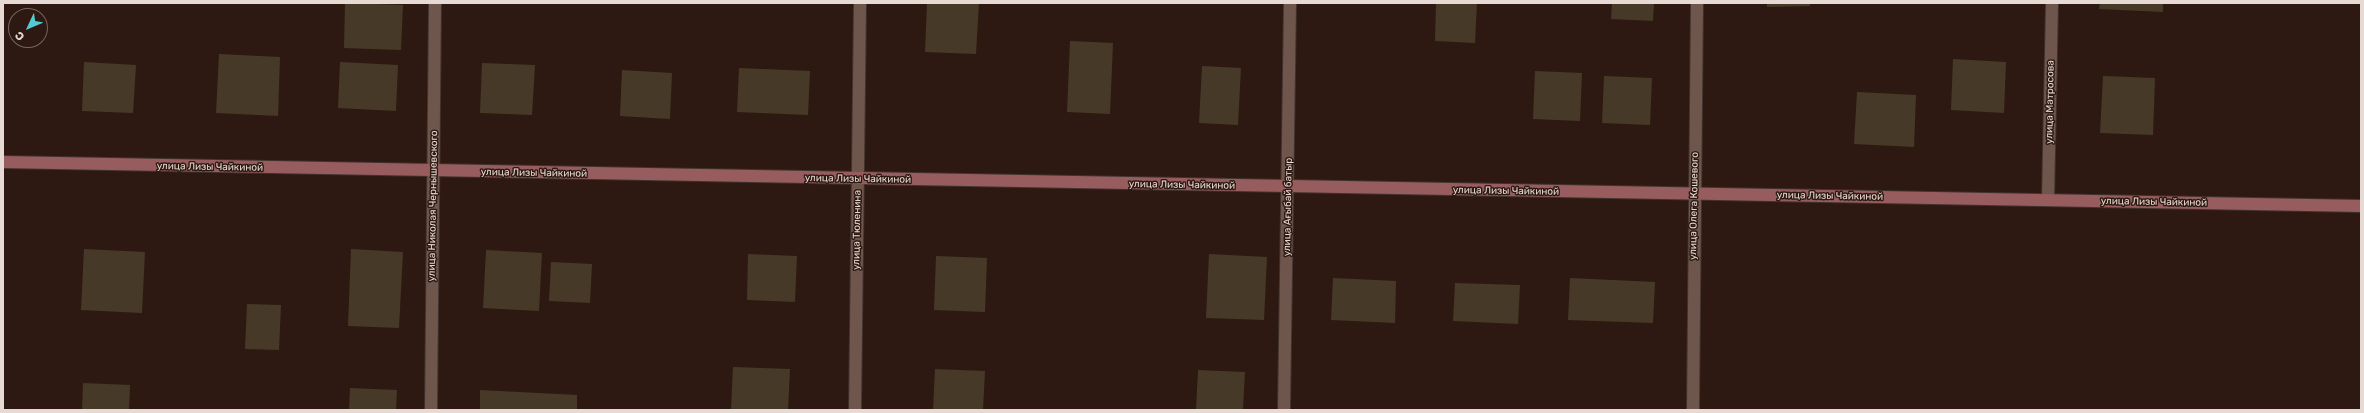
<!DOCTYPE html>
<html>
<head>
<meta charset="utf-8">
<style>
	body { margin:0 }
	#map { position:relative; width:2364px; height:413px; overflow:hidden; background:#2d1911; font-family:Rubik,sans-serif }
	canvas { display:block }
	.frame { position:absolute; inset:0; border:4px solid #e7d9d3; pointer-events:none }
	.north { position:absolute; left:8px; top:8px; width:40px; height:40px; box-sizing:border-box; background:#2d1911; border:1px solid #77665f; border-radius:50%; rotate:226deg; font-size:11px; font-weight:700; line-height:16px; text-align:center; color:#e7d9d3 }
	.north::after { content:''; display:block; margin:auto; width:14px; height:18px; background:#51ccd3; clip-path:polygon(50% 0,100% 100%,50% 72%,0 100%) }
</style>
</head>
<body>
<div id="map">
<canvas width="2364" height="413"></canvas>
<div class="frame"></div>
<div class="north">С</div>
</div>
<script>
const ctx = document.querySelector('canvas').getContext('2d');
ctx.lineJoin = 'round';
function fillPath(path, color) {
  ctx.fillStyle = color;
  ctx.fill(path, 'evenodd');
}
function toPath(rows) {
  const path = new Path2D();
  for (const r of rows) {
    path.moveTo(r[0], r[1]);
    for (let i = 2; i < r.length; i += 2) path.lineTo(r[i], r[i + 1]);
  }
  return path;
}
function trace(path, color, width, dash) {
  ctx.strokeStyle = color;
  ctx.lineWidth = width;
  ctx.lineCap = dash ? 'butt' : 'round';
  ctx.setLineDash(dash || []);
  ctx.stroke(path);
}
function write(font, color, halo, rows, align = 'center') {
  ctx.font = font + ' Rubik,sans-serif';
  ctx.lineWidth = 3;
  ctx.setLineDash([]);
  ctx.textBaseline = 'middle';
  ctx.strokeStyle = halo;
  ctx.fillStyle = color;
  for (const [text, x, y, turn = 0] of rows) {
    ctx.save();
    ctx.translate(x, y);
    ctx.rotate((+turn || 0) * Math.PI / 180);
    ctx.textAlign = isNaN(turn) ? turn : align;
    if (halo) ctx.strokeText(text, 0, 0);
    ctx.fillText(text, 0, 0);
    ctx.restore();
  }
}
fillPath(toPath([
	[345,3,403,5,401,50,344,48],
	[927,3,979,3,976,54,925,52],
	[1436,3,1477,3,1475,43,1435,41],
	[1612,3,1654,3,1653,21,1611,19],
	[1767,3,1810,3,1810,6,1767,7],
	[2100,3,2163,3,2163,12,2099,9],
	[1070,41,1113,43,1110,114,1067,112],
	[219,54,280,57,278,116,216,113],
	[1953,59,2006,62,2004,113,1951,110],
	[84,62,136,65,133,113,82,111],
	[340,62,398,65,396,111,338,108],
	[482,63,535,65,532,115,480,113],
	[1202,66,1241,68,1238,125,1199,123],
	[739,68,810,71,808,115,737,112],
	[622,70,672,73,670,119,620,116],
	[1535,71,1582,73,1580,121,1533,119],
	[1604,76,1652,78,1650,125,1602,123],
	[2103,76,2155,78,2153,135,2100,133],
	[1857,92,1916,95,1914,147,1854,144],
	[84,249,145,252,142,313,81,310],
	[351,249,403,252,399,328,348,326],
	[486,250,542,253,539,311,483,308],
	[748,254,797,256,795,302,747,300],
	[1209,254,1267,257,1264,320,1206,318],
	[936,256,987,258,985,312,934,310],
	[551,262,592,264,590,303,549,301],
	[1333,278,1396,281,1395,323,1331,320],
	[1570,278,1655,282,1653,323,1568,320],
	[1455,283,1520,285,1518,324,1453,321],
	[247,304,281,305,279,350,245,349],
	[733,367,790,369,788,410,731,410],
	[935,369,985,371,983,410,933,410],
	[1198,370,1245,372,1243,410,1196,410],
	[83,383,130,385,129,410,82,410],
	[350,388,397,390,396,410,349,410],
	[480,390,577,395,577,410,480,410]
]), '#473927');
const street = toPath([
	[2048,200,2052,3],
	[431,410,435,3],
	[855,410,860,3],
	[1284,410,1290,3],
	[1693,410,1697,3]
]);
const secondary = toPath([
	[3,162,2361,206]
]);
trace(street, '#42332f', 14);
trace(secondary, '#42332f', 14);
trace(street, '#6e564c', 12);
trace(secondary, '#975d5e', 12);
write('10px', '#e7d9d3', '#2d1911', [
	["улица Матросова",2050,102,-89],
	["улица Лизы Чайкиной",210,167,1],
	["улица Лизы Чайкиной",534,173,1],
	["улица Лизы Чайкиной",858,179,1],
	["улица Лизы Чайкиной",1182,185,1],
	["улица Лизы Чайкиной",1506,191,1],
	["улица Лизы Чайкиной",1830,196,1],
	["улица Лизы Чайкиной",2154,202,1],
	["улица Николая Чернышевского",433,206,-89],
	["улица Олега Кошевого",1694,206,-89],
	["улица Ағыбай батыр",1288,207,-89],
	["улица Тюленина",857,230,-89]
]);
</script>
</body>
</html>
